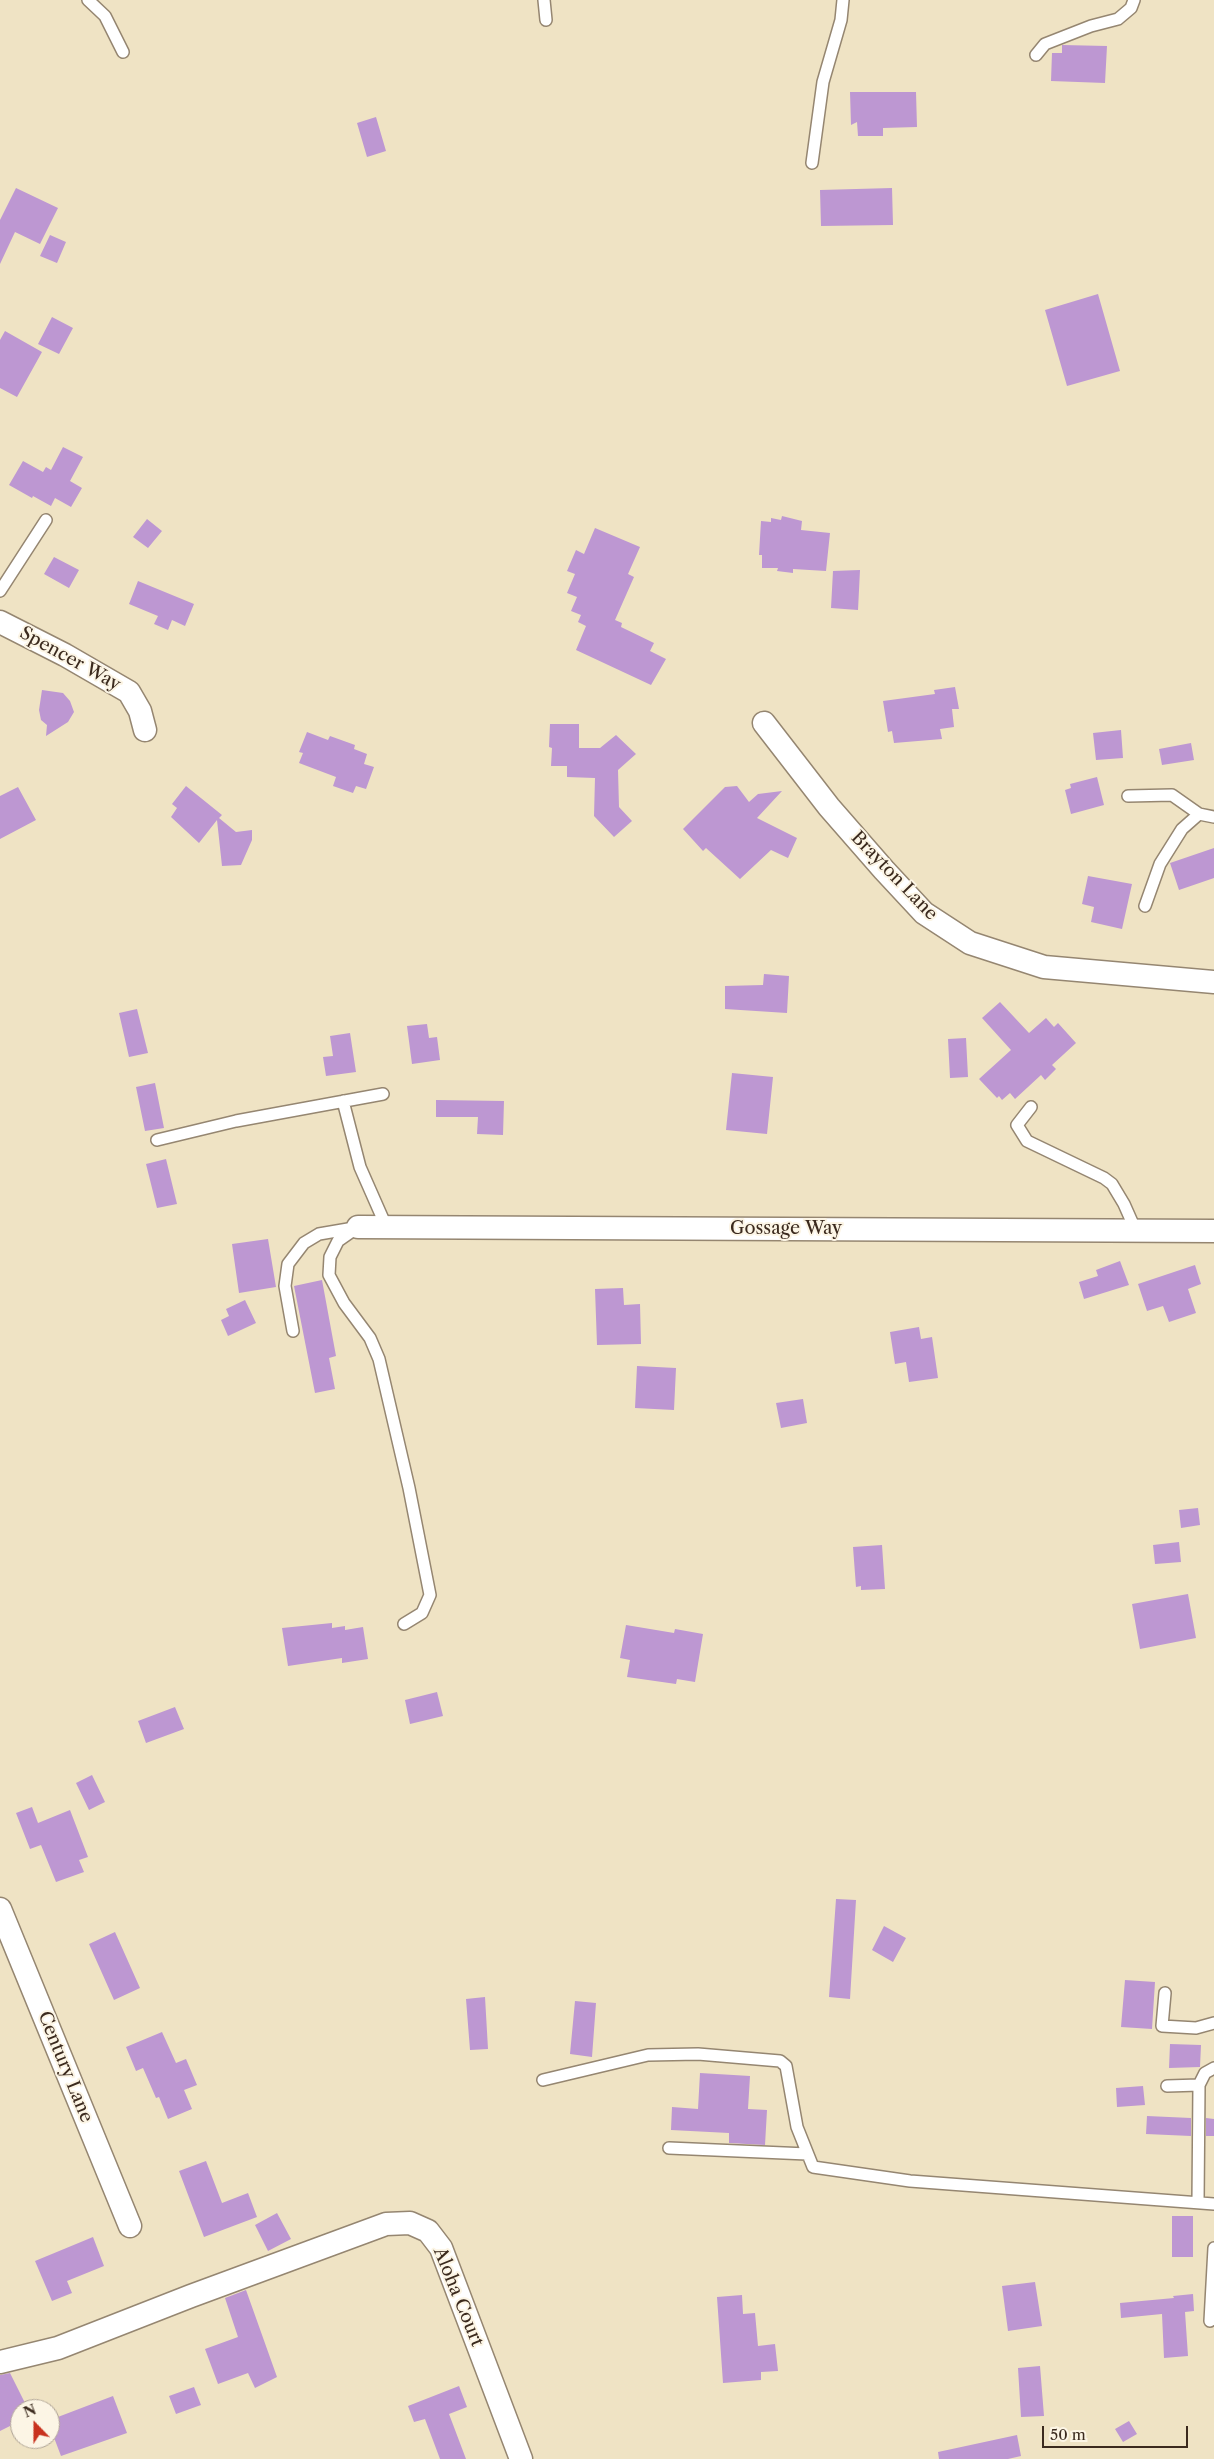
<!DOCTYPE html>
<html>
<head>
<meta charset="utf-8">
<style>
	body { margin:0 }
	#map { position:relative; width:1214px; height:2459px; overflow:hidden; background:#efe3c4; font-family:"Libre Caslon Text",serif }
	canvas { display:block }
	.north { position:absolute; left:10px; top:2399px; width:50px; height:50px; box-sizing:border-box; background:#fcf5e5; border:1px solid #afa495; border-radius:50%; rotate:338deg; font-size:14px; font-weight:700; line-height:20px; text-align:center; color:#3b2a1e }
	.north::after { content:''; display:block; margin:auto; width:18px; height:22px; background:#c8321e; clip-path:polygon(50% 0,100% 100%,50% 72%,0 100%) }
	.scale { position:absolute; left:1042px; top:2426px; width:146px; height:22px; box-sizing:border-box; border:2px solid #3b2a1e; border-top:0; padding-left:6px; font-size:15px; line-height:18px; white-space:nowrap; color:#3b2a1e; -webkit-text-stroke:4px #fcf5e5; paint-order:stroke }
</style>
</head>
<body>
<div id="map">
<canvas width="1214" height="2459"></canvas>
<div class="north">N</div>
<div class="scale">50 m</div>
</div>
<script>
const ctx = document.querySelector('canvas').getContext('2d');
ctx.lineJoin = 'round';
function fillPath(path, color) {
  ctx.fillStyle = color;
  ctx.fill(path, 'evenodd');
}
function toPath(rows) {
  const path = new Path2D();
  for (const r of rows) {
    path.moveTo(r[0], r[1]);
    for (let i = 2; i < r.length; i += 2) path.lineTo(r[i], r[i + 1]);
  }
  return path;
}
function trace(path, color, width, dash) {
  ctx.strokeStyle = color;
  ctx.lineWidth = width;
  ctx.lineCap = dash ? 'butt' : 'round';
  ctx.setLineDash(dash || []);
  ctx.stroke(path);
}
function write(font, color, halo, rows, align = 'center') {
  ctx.font = font + ' "Libre Caslon Text",serif';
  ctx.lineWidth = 4;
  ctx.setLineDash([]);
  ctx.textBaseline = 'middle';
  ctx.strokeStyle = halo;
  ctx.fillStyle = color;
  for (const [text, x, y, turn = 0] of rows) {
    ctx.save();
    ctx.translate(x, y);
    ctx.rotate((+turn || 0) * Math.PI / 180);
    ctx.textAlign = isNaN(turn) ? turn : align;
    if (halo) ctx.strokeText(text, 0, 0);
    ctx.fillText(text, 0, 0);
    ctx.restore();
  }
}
fillPath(toPath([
	[1062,45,1107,46,1105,83,1051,81,1052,53,1062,53],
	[850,92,916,92,917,127,883,128,883,136,858,136,857,122,851,125],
	[376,117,386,151,367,157,357,123],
	[16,188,58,208,40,244,15,232,0,264,0,220],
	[892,188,893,225,821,226,820,190],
	[50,235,66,242,57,263,40,256],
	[1098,294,1120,371,1067,386,1045,310],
	[52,317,73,328,59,354,38,344],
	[5,331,42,352,17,397,0,388,0,340],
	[63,447,83,457,70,481,82,488,71,507,55,498,51,506,33,496,32,498,9,485,23,461,43,472,46,467,51,470],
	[782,516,802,521,801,530,830,533,826,571,793,569,793,573,777,571,778,568,762,568,762,555,759,555,761,521,771,522,771,518,781,520],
	[147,519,162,531,148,548,133,537],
	[595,528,640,547,628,574,634,577,615,620,622,623,621,627,654,643,650,651,666,659,651,685,576,650,586,626,578,622,581,615,571,611,577,597,567,593,575,574,567,571,576,550,584,554],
	[54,557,79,570,69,588,44,574],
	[860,570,858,610,831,608,833,571],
	[138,581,194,604,185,626,172,620,168,630,154,624,158,616,129,604],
	[955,687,959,709,952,709,954,727,940,729,942,739,894,743,892,731,888,732,883,701,935,694,934,690],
	[42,690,63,693,70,701,74,712,68,722,46,736,47,725,41,720,39,710],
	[550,724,579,724,579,748,600,748,616,735,636,754,618,770,619,807,632,821,614,837,594,816,595,778,567,777,567,766,551,766,552,748,549,747],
	[1121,730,1123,758,1096,760,1093,733],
	[307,732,328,740,330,736,355,745,354,749,367,754,364,764,374,767,366,789,356,786,353,793,333,786,336,777,299,763,303,753,299,752],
	[1191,743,1194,760,1162,765,1159,749],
	[1097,777,1104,805,1071,814,1065,790,1071,788,1070,784],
	[186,786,222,815,219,818,236,832,252,830,252,840,241,865,222,866,217,820,199,843,171,817,177,808,172,804],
	[737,786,749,802,758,794,782,791,757,818,797,838,788,858,771,850,740,879,706,848,703,851,683,829,725,787],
	[18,787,36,820,0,839,0,796],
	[1214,848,1214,878,1179,890,1170,863],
	[1088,876,1132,884,1122,929,1091,922,1094,907,1082,904],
	[764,974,789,976,787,1013,725,1009,725,986,763,985],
	[1000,1002,1029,1033,1046,1018,1054,1027,1058,1023,1076,1043,1052,1065,1056,1069,1045,1080,1041,1075,1015,1099,1010,1093,1002,1100,999,1096,997,1098,979,1079,1011,1050,982,1018],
	[137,1009,148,1053,129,1057,119,1013],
	[427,1024,429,1038,437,1037,440,1060,412,1064,407,1026],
	[350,1033,356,1072,326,1076,323,1057,333,1056,330,1036],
	[966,1038,968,1077,950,1078,948,1039],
	[732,1073,773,1077,767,1134,726,1130],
	[155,1083,164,1128,145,1131,136,1087],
	[436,1100,504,1101,503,1135,477,1134,478,1117,436,1117],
	[166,1159,177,1204,157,1208,146,1164],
	[268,1239,276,1287,239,1293,232,1244],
	[1120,1261,1129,1285,1084,1299,1079,1282,1098,1276,1096,1270],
	[1195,1265,1201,1284,1188,1289,1196,1313,1169,1322,1163,1306,1147,1311,1138,1284],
	[322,1280,336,1356,329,1358,335,1389,315,1393,294,1286],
	[623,1288,624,1305,640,1304,641,1344,597,1345,595,1289],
	[245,1300,256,1323,228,1336,221,1320,229,1316,226,1309],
	[919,1327,921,1339,932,1337,938,1378,909,1382,906,1362,895,1364,890,1332],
	[637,1366,676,1368,674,1410,635,1408],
	[803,1399,807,1423,781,1428,776,1403],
	[1198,1508,1200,1525,1181,1528,1179,1510],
	[1179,1542,1181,1562,1155,1564,1153,1545],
	[882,1545,885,1589,861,1590,861,1586,856,1587,853,1547],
	[1188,1594,1196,1638,1140,1649,1132,1604],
	[332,1623,332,1628,345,1626,345,1630,363,1627,368,1659,342,1663,342,1658,288,1666,282,1628],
	[626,1625,674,1633,675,1629,703,1634,695,1682,677,1679,676,1684,627,1677,630,1660,620,1658],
	[437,1692,443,1716,410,1724,405,1700],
	[175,1707,184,1729,146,1743,138,1721],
	[92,1775,105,1802,89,1810,76,1783],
	[32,1807,38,1823,70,1810,88,1857,79,1860,84,1872,56,1882,41,1845,30,1849,16,1813],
	[836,1899,856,1900,850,1999,829,1997],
	[884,1926,906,1938,893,1962,872,1950],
	[115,1932,140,1988,114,2000,89,1944],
	[1125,1980,1155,1982,1152,2029,1121,2027],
	[485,1997,488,2049,470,2050,466,1999],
	[575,2001,596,2003,592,2057,570,2054],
	[162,2032,176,2063,186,2059,197,2085,184,2090,192,2109,168,2119,159,2097,156,2098,143,2068,136,2071,126,2047],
	[1170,2044,1201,2045,1200,2067,1169,2068],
	[700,2073,750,2076,748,2109,767,2110,765,2145,729,2143,729,2133,671,2130,672,2107,698,2109],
	[1143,2086,1145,2105,1117,2107,1116,2088],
	[1147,2116,1191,2118,1191,2136,1146,2134],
	[1206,2118,1214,2119,1214,2136,1206,2136],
	[206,2161,222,2203,248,2193,257,2217,204,2237,179,2171],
	[277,2213,291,2239,268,2251,255,2225],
	[1172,2216,1193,2216,1193,2257,1172,2257],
	[93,2237,104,2266,67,2281,72,2293,52,2301,35,2261],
	[1035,2282,1042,2326,1008,2331,1002,2286],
	[246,2290,277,2377,255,2388,248,2373,218,2384,205,2349,238,2337,225,2298],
	[1193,2294,1194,2311,1185,2312,1188,2356,1164,2358,1162,2314,1121,2318,1120,2303,1174,2298,1173,2296],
	[742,2295,743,2314,755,2313,758,2346,775,2344,778,2371,761,2372,761,2380,723,2383,717,2297],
	[1040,2366,1044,2416,1021,2417,1018,2368],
	[10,2373,28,2409,20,2409,20,2421,0,2431,0,2375],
	[459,2386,467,2407,449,2414,466,2459,440,2459,425,2419,414,2422,408,2406],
	[194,2387,201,2405,176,2414,169,2396],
	[113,2396,127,2433,61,2456,50,2427,50,2420],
	[1129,2421,1137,2434,1123,2442,1115,2429],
	[1017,2435,1021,2456,1008,2459,939,2459,938,2452]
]), '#bd97d2');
const service = toPath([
	[88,0,105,16,123,52],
	[544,0,546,20],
	[1036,55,1045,44,1091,26,1118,19,1131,8,1134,0],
	[812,163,823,82,841,20,843,0],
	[0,591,46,520],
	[1128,796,1172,795,1199,814],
	[1145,906,1160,864,1182,829,1199,814,1214,817],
	[343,1101,360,1167,386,1226],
	[1031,1107,1017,1125,1027,1141,1104,1178,1112,1184,1124,1204,1136,1231],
	[157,1140,236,1121,383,1094],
	[358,1227,338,1241,330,1257,329,1275,344,1303,370,1338,379,1359,409,1488,430,1595,422,1613,404,1624],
	[293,1331,285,1286,288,1264,304,1243,319,1234,354,1228],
	[1165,1993,1162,2026,1196,2028,1214,2023],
	[543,2080,648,2055,698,2054,780,2061,786,2066,797,2127,813,2167,910,2181,1214,2204],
	[1167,2086,1199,2085],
	[669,2148,807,2154],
	[1198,2202,1199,2085,1205,2073,1214,2068],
	[1210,2321,1214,2248]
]);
const minor = toPath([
	[0,622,65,655,129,692,140,711,145,730],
	[764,723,829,807,884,870,924,913,970,943,1044,967,1214,982],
	[358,1227,1214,1231],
	[0,1909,130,2226],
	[0,2362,58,2348,191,2296,386,2224,410,2223,428,2231,441,2248,521,2459]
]);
trace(service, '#958671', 14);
trace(minor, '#958671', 25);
trace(service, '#fff', 11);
trace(minor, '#fff', 22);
write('18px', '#3b2a1e', '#fcf5e5', [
	["Spencer Way",70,659,29],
	["Brayton Lane",894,876,46],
	["Gossage Way",786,1229],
	["Century Lane",65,2067,68],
	["Aloha Court",458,2297,68]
]);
</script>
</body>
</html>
